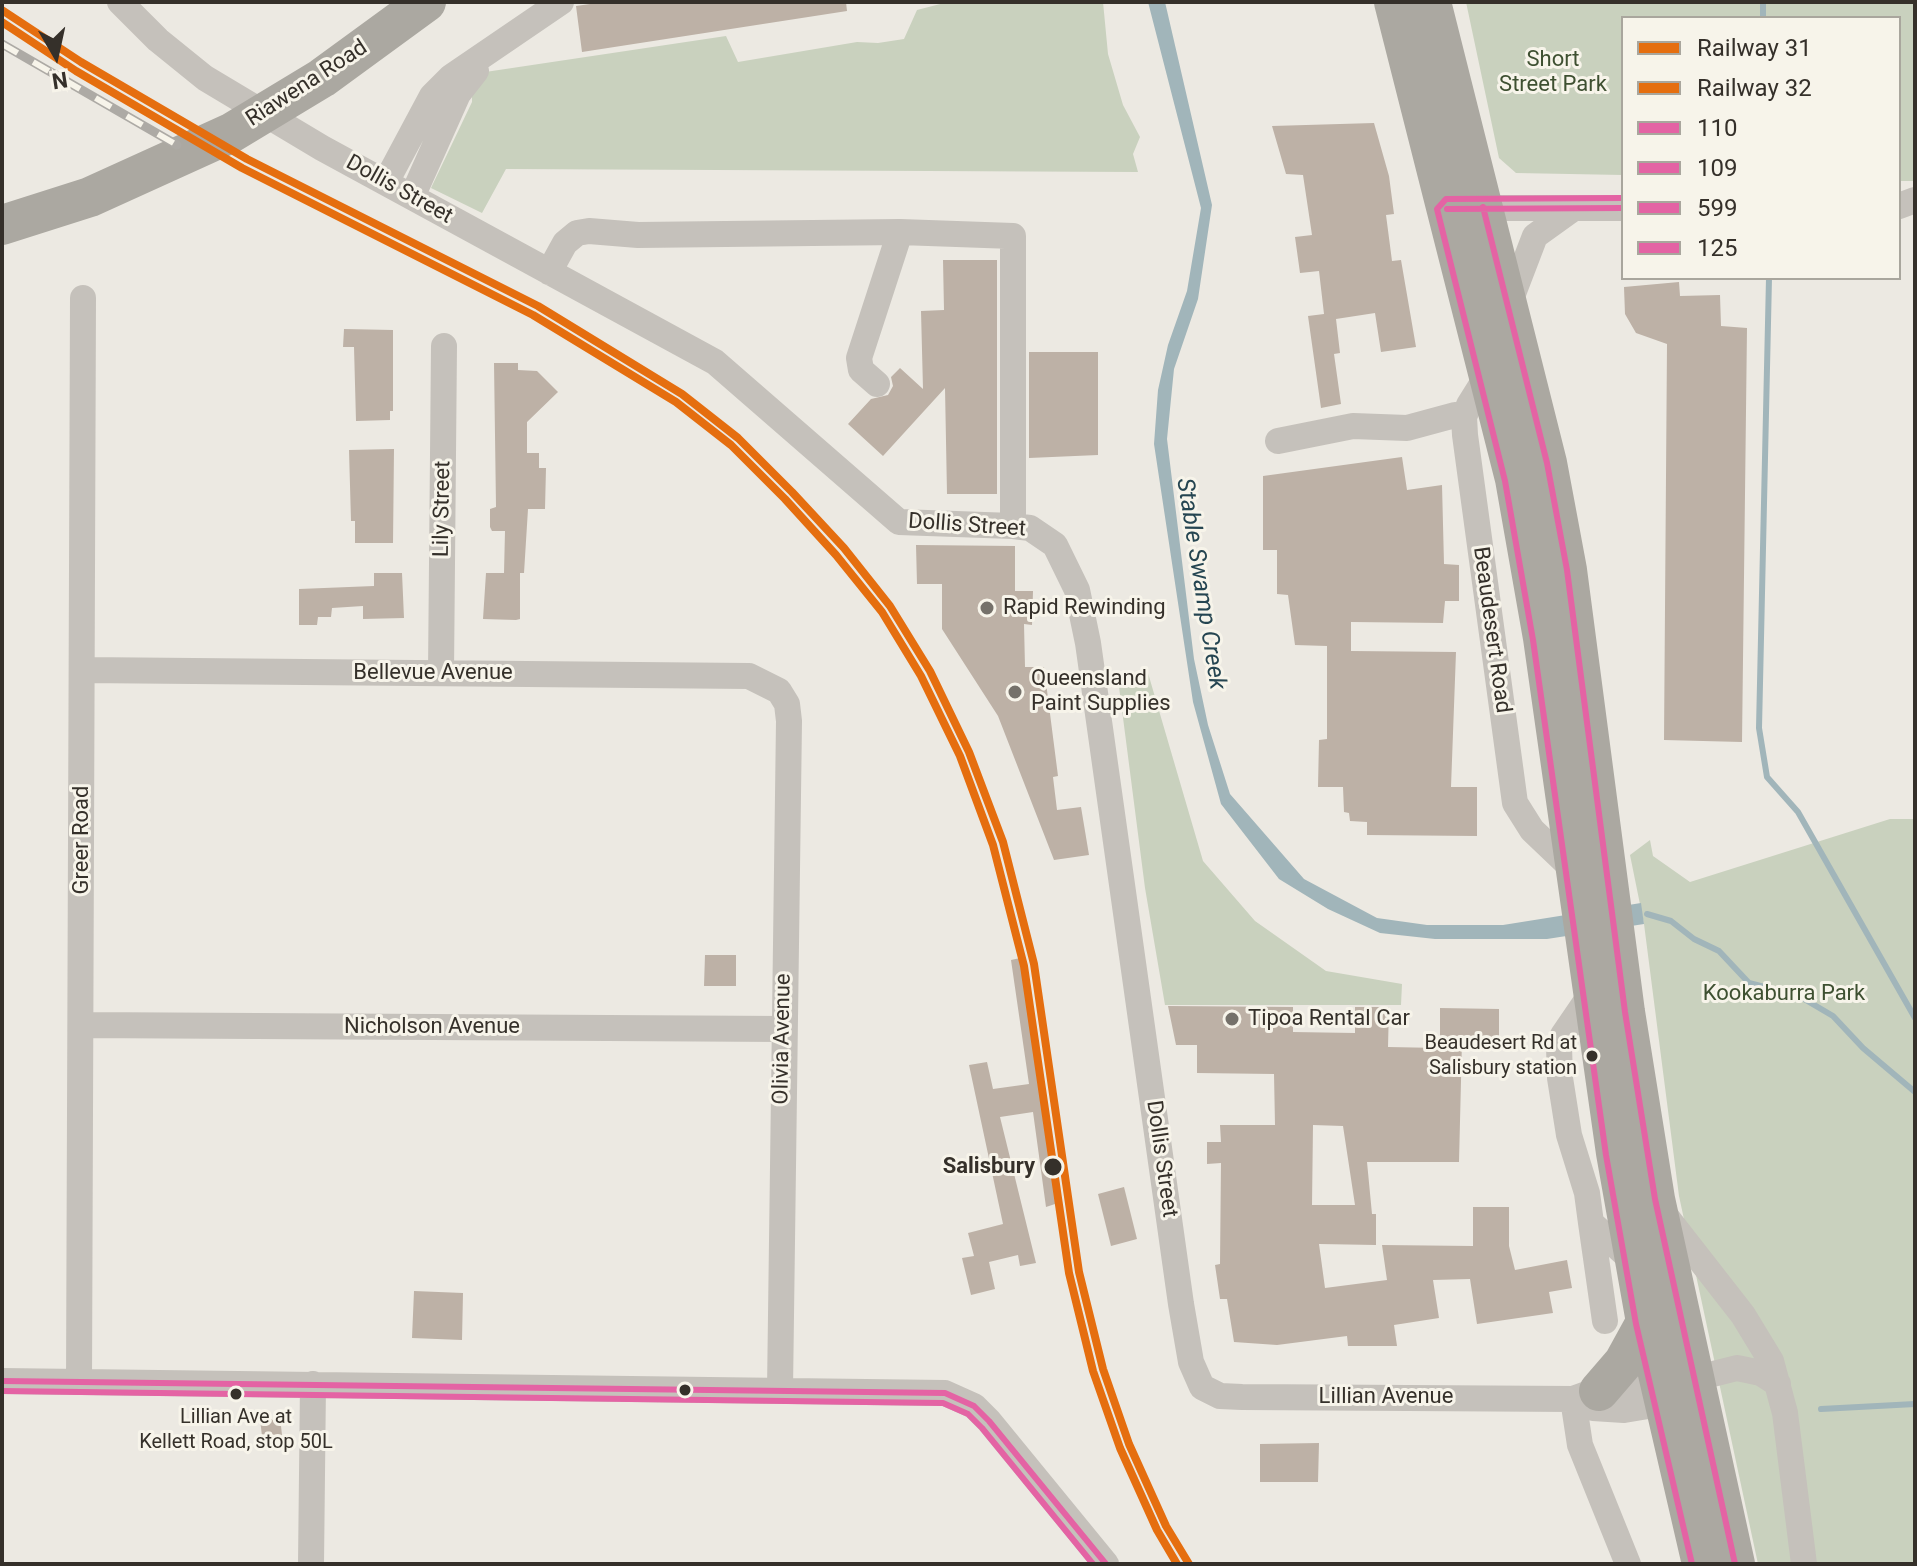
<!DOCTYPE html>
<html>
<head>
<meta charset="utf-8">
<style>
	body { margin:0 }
	#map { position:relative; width:1917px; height:1566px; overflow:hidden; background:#ece9e2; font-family:Roboto,sans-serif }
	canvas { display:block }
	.frame { position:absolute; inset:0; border:4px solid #35302a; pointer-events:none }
	.legend { position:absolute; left:1621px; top:16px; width:280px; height:264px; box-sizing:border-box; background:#f7f4ea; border:2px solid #a9a69d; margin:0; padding:10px 14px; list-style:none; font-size:24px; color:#35302a }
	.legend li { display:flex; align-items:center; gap:16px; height:40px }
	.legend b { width:40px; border:2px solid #a9a69d }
	.north { position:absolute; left:16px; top:16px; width:80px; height:80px; -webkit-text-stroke:6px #f7f4ea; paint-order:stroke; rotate:171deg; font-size:22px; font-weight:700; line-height:32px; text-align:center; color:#35302a }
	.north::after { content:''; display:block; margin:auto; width:28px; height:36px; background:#35302a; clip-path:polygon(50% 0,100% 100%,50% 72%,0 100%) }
</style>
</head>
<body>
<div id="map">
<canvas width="1917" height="1566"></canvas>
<div class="frame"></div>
<ul class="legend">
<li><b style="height:10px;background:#e56e0f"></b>Railway 31</li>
<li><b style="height:10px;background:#e56e0f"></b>Railway 32</li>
<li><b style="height:10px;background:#e463a4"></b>110</li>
<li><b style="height:10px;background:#e463a4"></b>109</li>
<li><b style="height:10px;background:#e463a4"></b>599</li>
<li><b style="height:10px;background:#e463a4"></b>125</li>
</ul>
<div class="north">N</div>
</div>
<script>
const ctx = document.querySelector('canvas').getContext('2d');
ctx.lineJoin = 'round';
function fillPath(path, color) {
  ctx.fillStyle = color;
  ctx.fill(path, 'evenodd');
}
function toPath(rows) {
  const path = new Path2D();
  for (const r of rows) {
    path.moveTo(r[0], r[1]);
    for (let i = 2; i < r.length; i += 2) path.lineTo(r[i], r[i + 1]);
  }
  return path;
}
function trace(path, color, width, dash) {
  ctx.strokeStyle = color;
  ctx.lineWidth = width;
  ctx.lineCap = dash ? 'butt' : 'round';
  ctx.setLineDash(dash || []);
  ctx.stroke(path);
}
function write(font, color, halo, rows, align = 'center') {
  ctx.font = font + ' Roboto,sans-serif';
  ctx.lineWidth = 6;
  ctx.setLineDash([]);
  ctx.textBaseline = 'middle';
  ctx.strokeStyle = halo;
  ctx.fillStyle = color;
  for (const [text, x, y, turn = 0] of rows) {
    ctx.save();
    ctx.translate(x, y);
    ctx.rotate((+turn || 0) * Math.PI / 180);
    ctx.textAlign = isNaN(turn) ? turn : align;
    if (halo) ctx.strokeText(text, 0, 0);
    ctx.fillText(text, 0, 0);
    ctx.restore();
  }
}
fillPath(toPath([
	[948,2,1103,2,1108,54,1123,105,1140,137,1133,154,1138,172,506,169,482,213,431,188,472,102,472,74,726,36,738,62,857,42,878,43,904,39,917,10],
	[1466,2,1915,2,1915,181,1899,181,1899,18,1623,18,1623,175,1516,173,1499,158],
	[1148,673,1203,861,1255,921,1326,971,1402,984,1401,1005,1165,1005,1145,888,1118,679],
	[1890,819,1915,819,1915,1564,1758,1564,1679,1196,1644,924,1630,855,1650,840,1653,856,1690,882]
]), '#c9d1be');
fillPath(toPath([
	[1148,2,1165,2,1212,205,1198,299,1174,369,1167,439,1194,659,1208,725,1230,794,1304,879,1377,918,1427,925,1503,925,1641,903,1644,924,1547,939,1435,939,1380,933,1328,909,1279,879,1221,804,1193,702,1154,444,1158,390,1168,345,1187,291,1201,208]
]), '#a1b5ba');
trace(toPath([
	[1763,2,1763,18],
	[1769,278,1759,728,1767,777,1798,812,1915,1018],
	[1647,914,1671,921,1694,939,1719,951,1749,983,1799,996,1833,1016,1863,1048,1915,1092],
	[1821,1409,1915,1404]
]), '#a1b5ba', 6);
fillPath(toPath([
	[604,2,846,2,847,11,582,52,576,6],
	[1374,123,1389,176,1394,214,1386,215,1392,261,1401,260,1416,347,1381,352,1375,313,1336,319,1340,353,1334,354,1341,404,1321,408,1308,316,1324,314,1319,271,1300,273,1295,237,1312,235,1303,175,1286,174,1272,126],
	[943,260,997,260,997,494,947,494,945,388,883,456,848,424,871,399,888,395,893,386,891,377,900,368,923,389,921,311,944,310],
	[1679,282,1680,296,1720,295,1721,326,1747,328,1742,742,1664,740,1667,344,1636,333,1625,314,1624,287],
	[344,329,393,330,393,411,390,411,390,420,356,421,354,347,343,347],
	[1029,352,1098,352,1098,455,1029,458],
	[494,363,518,363,518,370,537,371,558,392,527,422,527,453,539,453,539,468,546,468,545,509,528,509,524,573,520,573,520,619,516,620,483,619,486,573,504,573,505,531,492,531,490,527,490,509,496,507],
	[394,449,393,543,355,543,355,521,351,521,349,450],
	[1402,457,1407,490,1442,485,1444,564,1459,565,1459,601,1445,601,1443,623,1351,622,1351,651,1456,652,1451,787,1477,787,1477,836,1367,835,1367,822,1350,821,1349,813,1344,812,1343,787,1318,787,1319,740,1327,739,1327,646,1295,645,1288,595,1277,594,1277,550,1263,550,1263,476],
	[916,545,1015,546,1015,591,1033,591,1032,625,1024,624,1025,667,1044,667,1058,776,1053,777,1057,810,1081,807,1089,855,1054,860,998,716,942,629,942,584,917,584],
	[374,573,402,573,404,618,363,619,363,606,332,608,331,617,318,617,317,625,299,625,299,589,374,586],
	[705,955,736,955,736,986,704,986],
	[1025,957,1061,1202,1046,1207,1033,1112,1000,1117,1036,1263,1020,1266,1018,1255,989,1262,995,1289,971,1295,962,1258,974,1256,968,1233,1003,1224,969,1065,987,1062,993,1089,1029,1084,1011,960],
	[1168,1006,1293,1007,1293,1032,1355,1033,1355,1007,1389,1007,1388,1047,1440,1048,1440,1008,1499,1009,1499,1040,1462,1040,1459,1162,1367,1162,1372,1214,1376,1214,1376,1245,1319,1244,1325,1288,1387,1280,1382,1245,1473,1246,1473,1207,1509,1207,1509,1246,1515,1270,1567,1260,1572,1288,1549,1292,1553,1313,1477,1324,1470,1279,1433,1280,1439,1318,1394,1325,1397,1346,1348,1346,1347,1336,1277,1345,1234,1342,1227,1299,1220,1299,1215,1265,1220,1264,1221,1163,1207,1164,1207,1142,1221,1142,1220,1125,1275,1125,1274,1074,1197,1073,1197,1045,1176,1045],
	[1313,1125,1343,1126,1355,1205,1312,1205],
	[1124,1187,1137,1239,1111,1246,1098,1194],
	[414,1291,463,1293,462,1340,412,1338],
	[259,1410,281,1426,283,1444,263,1445],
	[1319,1443,1318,1482,1260,1482,1260,1444]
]), '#bdb1a6');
trace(toPath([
	[120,2,158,40,205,78,322,148,715,362,899,522,1013,526,1030,528,1055,545,1077,590,1088,643,1181,1304,1191,1362,1202,1387,1220,1396,1242,1397,1573,1399,1595,1391,1661,1387,1737,1368,1761,1373,1778,1384],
	[386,182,432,96,451,77,561,2],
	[412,197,458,94,476,71],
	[1899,206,1915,200],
	[1470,208,1623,208],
	[549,272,565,243,577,233,589,231,638,235,900,232,1013,236,1013,526],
	[1509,304,1535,236,1574,208],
	[1489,373,1469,405,1464,417,1465,435,1515,803,1532,830,1575,871],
	[877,384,861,370,859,358,900,232],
	[1278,441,1353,426,1407,428,1455,415,1464,417],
	[83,670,749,676,779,691,787,704,789,721,780,1389],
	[441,672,444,346],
	[1591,994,1563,1035,1559,1046,1560,1078,1569,1135,1587,1193,1591,1223,1634,1262],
	[81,1025,783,1029],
	[1665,1215,1743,1315,1771,1361,1785,1413,1804,1564],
	[1591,1223,1605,1321],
	[2,1381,945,1393,974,1406,989,1421,1106,1564],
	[79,1382,83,298],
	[1573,1399,1580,1445,1628,1564],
	[1573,1399,1593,1408,1624,1410,1678,1401],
	[311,1564,313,1384]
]), '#c5c1bb', 26);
trace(toPath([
	[1394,2,1515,479,1543,638,1616,1153,1646,1322,1702,1564],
	[1431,2,1547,463,1567,570,1625,1012,1655,1199,1735,1564],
	[2,225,90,197,231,133,322,78,426,2],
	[1599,1391,1624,1362,1646,1322]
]), '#aba8a1', 40);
const rail = toPath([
	[2,44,177,145]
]);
trace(rail, '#adaaa5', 9);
trace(rail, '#f7f4ea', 6, [18]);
trace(toPath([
	[1483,207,1547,463,1567,570,1625,1012,1655,1199,1735,1564],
	[1447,209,1623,208]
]), '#e463a4', 6);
trace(toPath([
	[1623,198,1446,199,1437,209,1505,481,1533,640,1606,1155,1636,1324,1692,1564]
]), '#e463a4', 6);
trace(toPath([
	[2,1381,945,1393,974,1406,989,1421,1106,1564]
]), '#e463a4', 6);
trace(toPath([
	[2,1391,943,1403,968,1414,982,1428,1093,1564]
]), '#e463a4', 6);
trace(toPath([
	[2,10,81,62,247,159,538,306,682,394,738,438,792,492,844,548,890,606,930,671,969,752,1003,842,1034,964,1079,1272,1103,1369,1129,1444,1166,1526,1189,1564]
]), '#e56e0f', 8);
trace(toPath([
	[2,22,76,71,242,168,533,315,676,402,731,445,785,499,836,555,882,612,921,676,960,756,993,845,1024,966,1069,1273,1093,1371,1120,1448,1157,1530,1177,1564]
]), '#e56e0f', 8);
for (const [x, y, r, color] of [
	[987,608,8,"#75716a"],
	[1015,692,8,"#75716a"],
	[1232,1019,8,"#75716a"],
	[1592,1056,7,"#35302a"],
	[1053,1167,10,"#35302a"],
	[685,1390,7,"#35302a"],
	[236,1394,7,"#35302a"]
]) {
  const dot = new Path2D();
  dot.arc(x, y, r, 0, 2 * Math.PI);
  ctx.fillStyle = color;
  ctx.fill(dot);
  trace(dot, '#f7f4ea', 3);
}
write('20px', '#35302a', '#f7f4ea', [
	["Beaudesert Rd at",1577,1044],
	["Salisbury station",1577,1069],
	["Lillian Ave at",236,1418,"center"],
	["Kellett Road, stop 50L",236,1443,"center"]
], 'right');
write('22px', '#3e5031', '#f7f4ea', [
	["Short",1553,60],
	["Street Park",1553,85],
	["Kookaburra Park",1784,994]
]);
write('22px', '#35302a', '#f7f4ea', [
	["Riawena Road",307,84,-33],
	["Dollis Street",399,190,29],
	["Lily Street",443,509,-89],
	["Dollis Street",967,526,4],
	["Beaudesert Road",1491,630,82],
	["Bellevue Avenue",433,673],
	["Greer Road",82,840,-90],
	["Nicholson Avenue",432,1027],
	["Olivia Avenue",783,1039,-89],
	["Dollis Street",1161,1159,82],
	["Lillian Avenue",1386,1397]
]);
write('22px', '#35302a', '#f7f4ea', [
	["Rapid Rewinding",1003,608],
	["Queensland",1031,679],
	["Paint Supplies",1031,704],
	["Tipoa Rental Car",1248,1019]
], 'left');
write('bold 22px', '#35302a', '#f7f4ea', [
	["Salisbury",1035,1167]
], 'right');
write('italic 24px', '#254551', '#f7f4ea', [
	["Stable Swamp Creek",1200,584,81]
]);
</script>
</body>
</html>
